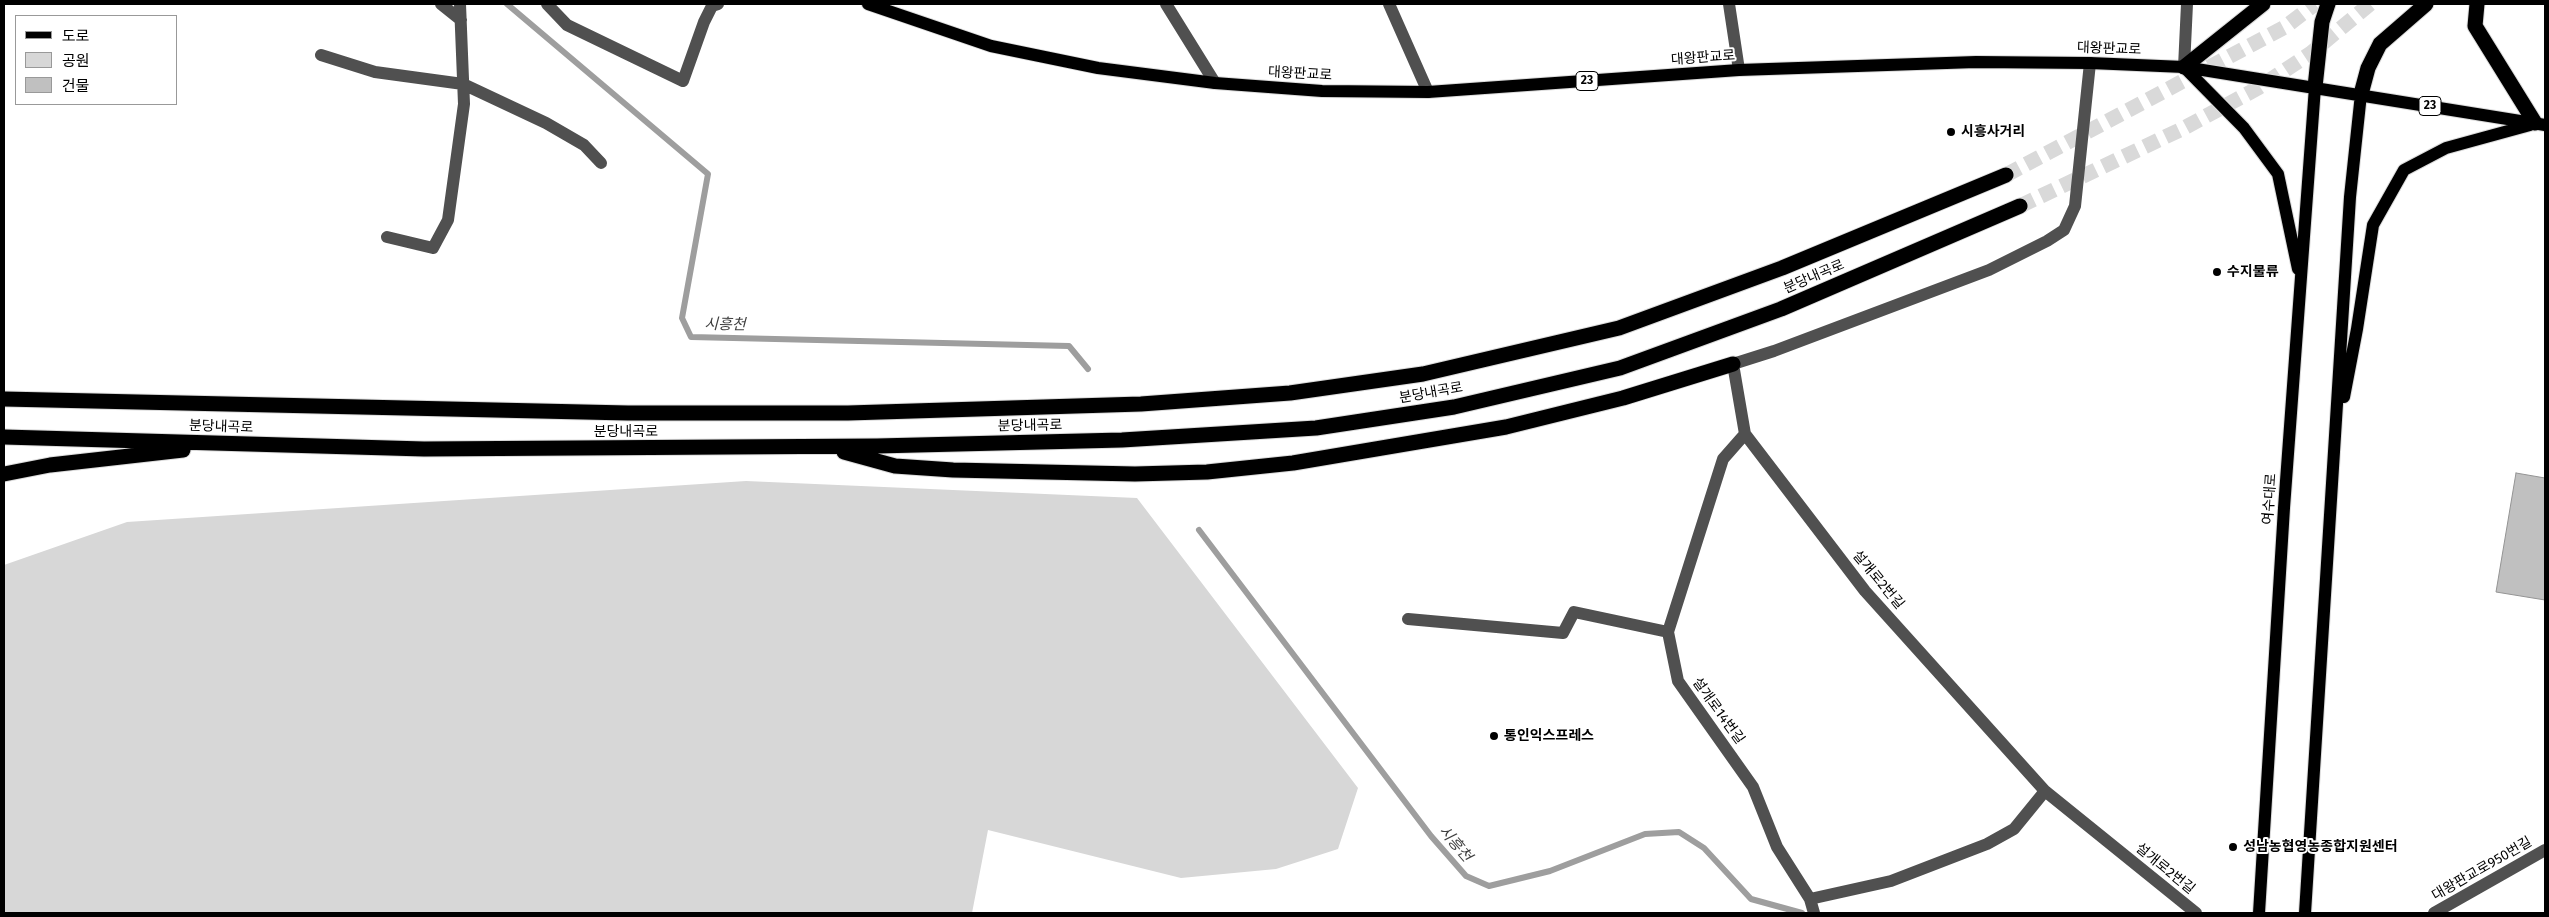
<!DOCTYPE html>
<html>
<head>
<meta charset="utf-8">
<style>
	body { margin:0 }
	#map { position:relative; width:2549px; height:917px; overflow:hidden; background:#fff; font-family:"Fira Sans","Noto Sans KR",sans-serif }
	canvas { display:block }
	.frame { position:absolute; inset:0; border:5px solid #000; pointer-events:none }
	.legend { position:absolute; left:15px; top:15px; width:162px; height:90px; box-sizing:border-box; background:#fff; border:1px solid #999; margin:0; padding:6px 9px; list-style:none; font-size:15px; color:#000 }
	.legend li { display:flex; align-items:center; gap:10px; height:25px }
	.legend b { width:25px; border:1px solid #999 }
</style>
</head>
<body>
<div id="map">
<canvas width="2549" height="917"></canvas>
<div class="frame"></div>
<ul class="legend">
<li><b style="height:6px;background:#000"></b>도로</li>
<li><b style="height:14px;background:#d7d7d7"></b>공원</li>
<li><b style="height:14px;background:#c0c0c0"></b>건물</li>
</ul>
</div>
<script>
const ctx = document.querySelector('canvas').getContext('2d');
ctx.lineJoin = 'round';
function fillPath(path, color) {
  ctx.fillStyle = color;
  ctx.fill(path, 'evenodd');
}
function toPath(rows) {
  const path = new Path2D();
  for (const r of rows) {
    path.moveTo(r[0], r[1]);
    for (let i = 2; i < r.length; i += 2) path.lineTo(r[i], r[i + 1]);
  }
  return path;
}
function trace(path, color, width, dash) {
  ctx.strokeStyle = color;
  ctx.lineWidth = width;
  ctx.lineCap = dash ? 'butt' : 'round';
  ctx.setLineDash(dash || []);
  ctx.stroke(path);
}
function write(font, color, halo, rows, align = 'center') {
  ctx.font = font + ' "Fira Sans","Noto Sans KR",sans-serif';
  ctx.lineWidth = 4;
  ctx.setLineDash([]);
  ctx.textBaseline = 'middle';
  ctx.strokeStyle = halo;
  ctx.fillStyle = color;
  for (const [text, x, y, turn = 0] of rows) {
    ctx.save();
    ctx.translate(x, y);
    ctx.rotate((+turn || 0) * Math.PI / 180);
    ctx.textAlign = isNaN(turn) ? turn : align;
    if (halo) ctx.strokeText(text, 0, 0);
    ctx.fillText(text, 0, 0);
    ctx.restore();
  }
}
fillPath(toPath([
	[746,481,1137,498,1358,788,1338,849,1276,869,1181,878,988,830,972,913,4,913,4,565,127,522]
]), '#d7d7d7');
trace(toPath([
	[507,4,708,174,682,318,691,337,1069,346,1088,369],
	[1199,530,1431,836,1466,876,1489,886,1550,871,1645,834,1679,832,1704,848,1751,899,1802,913]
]), '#9e9e9e', 6);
const building = toPath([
	[2516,473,2545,478,2545,600,2496,592,2516,473]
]);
fillPath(building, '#c0c0c0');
trace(building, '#949494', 1);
trace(toPath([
	[2006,175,2285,27,2315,4],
	[2020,206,2184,128,2258,88,2311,53,2370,4]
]), '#d9d9d9', 15, [15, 8]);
const major = toPath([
	[868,4,991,46,1098,68,1215,83,1322,91,1428,92,1739,70,1976,62,2090,63,2184,67,2545,125],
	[2184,67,2244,128,2278,174,2298,269],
	[2344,397,2357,329,2373,225,2404,170,2446,148,2530,125],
	[2259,913,2284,508,2315,87],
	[2305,913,2350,197,2361,94]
]);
const highway = toPath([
	[2477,4,2475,26,2535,123],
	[2184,67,2263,4],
	[2315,87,2322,22,2328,4],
	[2361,94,2368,68,2380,44,2426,4],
	[4,399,628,413,848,413,1141,404,1290,393,1423,374,1619,328,1782,268,2006,175],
	[4,437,424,449,877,446,1122,440,1316,428,1454,407,1620,368,1781,309,2020,206],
	[844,452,895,466,953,470,1135,474,1207,472,1293,463,1506,427,1623,398,1733,364],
	[4,474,50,465,183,450]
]);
trace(major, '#dbdbdb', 14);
trace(highway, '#dbdbdb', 17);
trace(toPath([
	[441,4,461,20],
	[547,4,567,25,683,81,704,22,712,6,718,4],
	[1166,4,1215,83],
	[1389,4,1428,92],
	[1729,4,1739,70],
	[321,55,375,72,463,84,546,123,584,145,601,163],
	[2090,63,2075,206,2064,230,2047,241,1989,270,1774,351,1733,364,1745,434,1865,591,2045,791,2196,913],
	[2184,67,2187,4],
	[387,237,433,248,448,220,464,104,460,4],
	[1745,434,1723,459,1668,632,1678,681,1753,787,1777,847,1810,899,1814,913],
	[1408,619,1563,633,1574,612,1668,632],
	[1810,899,1891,881,1987,844,2014,829,2045,791],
	[2434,913,2545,850]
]), '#505050', 12);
trace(major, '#000', 12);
trace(highway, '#000', 15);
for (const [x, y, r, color] of [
	[1951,132,5,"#000"],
	[2217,272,5,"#000"],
	[1494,736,5,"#000"],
	[2233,847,5,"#000"]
]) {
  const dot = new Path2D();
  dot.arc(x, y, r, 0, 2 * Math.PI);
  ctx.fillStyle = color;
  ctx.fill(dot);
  trace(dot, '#fff', 2);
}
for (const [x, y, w] of [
	[1587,81,22],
	[2430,106,22]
]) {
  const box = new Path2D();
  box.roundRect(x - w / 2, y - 9.5, w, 19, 4);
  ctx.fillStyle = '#fff';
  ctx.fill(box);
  trace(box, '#000', 1);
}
write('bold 12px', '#000', null, [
	["23",1587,81],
	["23",2430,106]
]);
write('14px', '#000', '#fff', [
	["대왕판교로",2109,49,2],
	["대왕판교로",1703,58,-4],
	["대왕판교로",1300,74,3],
	["분당내곡로",1814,277,-23],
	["분당내곡로",1431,393,-10],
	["분당내곡로",1030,426,-1],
	["분당내곡로",221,427,2],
	["분당내곡로",626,432],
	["여수대로",2270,499,-86],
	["설개로2번길",1878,580,50],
	["설개로14번길",1718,711,54],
	["설개로2번길",2165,869,39],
	["대왕판교로950번길",2482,869,-30]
]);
write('bold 14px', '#000', '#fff', [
	["시흥사거리",1961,132],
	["수지물류",2227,272],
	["통인익스프레스",1504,736],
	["성남농협영농종합지원센터",2243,847]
], 'left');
write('italic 15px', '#3f3f3f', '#fff', [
	["시흥천",725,325,1],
	["시흥천",1455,844,49]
]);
</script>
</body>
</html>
